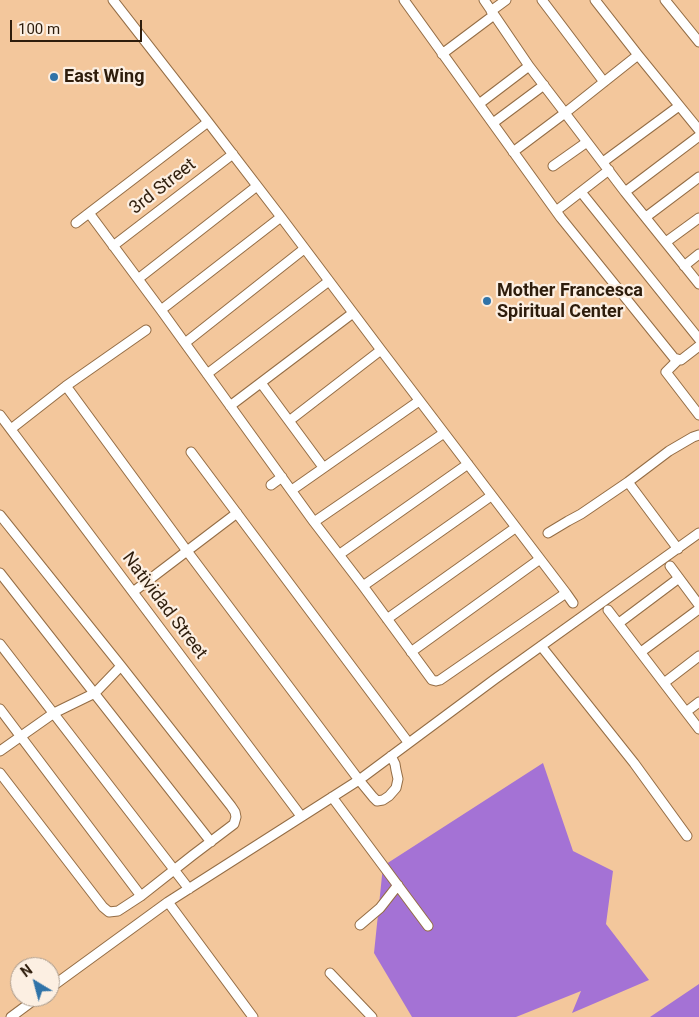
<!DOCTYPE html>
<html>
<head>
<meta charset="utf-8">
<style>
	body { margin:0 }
	#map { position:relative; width:699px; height:1017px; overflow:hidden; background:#f3c79c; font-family:Roboto,sans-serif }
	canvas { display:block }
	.north { position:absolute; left:10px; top:957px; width:50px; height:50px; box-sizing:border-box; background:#fcefe2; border:1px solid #aa9b8c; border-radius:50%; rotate:323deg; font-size:14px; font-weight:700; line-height:20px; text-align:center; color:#2e1d0c }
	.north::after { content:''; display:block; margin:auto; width:18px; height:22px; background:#3073a8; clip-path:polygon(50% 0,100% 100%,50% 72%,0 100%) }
	.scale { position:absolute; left:10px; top:20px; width:132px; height:22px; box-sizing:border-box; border:2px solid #2e1d0c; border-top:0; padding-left:6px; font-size:15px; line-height:18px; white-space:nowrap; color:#2e1d0c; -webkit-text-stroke:4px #fcefe2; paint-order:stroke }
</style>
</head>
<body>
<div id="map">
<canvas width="699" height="1017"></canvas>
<div class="north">N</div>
<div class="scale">100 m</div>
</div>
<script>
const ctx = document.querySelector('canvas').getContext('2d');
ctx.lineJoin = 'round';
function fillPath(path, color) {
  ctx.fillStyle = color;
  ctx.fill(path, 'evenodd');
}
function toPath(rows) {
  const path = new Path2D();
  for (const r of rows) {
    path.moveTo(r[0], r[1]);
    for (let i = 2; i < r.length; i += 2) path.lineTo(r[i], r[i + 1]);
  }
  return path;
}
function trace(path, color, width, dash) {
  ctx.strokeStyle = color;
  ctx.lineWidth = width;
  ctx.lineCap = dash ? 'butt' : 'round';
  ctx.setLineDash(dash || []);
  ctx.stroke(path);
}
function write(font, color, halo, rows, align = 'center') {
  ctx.font = font + ' Roboto,sans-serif';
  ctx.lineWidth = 4.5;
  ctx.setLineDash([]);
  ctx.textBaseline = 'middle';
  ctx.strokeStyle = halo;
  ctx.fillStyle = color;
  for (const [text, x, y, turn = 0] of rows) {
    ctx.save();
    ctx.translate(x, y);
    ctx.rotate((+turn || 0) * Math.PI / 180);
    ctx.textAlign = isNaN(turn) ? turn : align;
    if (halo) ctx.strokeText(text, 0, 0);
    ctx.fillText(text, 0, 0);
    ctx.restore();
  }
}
fillPath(toPath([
	[543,763,573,851,613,871,606,924,649,980,572,1013,581,991,516,1017,412,1017,374,953,383,866],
	[699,984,699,1017,650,1017]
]), '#a472d5');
const minor = toPath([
	[113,0,208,122,281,217,381,350,566,593,440,680,436,681,432,680,363,586,314,522,161,310,89,213,208,122],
	[404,0,561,218,674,358,681,360,699,346],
	[484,0,529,66,565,113,625,192,699,284],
	[542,0,604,82],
	[595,0,638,55,699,130],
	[665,0,699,42],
	[491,11,506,0],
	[442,54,494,15],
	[479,104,529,66],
	[493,123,544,85],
	[513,152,565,113,638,55],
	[603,162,679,106],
	[553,166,587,142],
	[581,192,699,339],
	[625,192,699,136],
	[556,211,609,170],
	[646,217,699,177],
	[76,223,89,213],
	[666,242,699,218],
	[113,246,233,154],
	[684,266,699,254],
	[138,279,257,186],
	[161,310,281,217],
	[185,343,304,249],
	[678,360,666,372,699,415],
	[207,374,329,281],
	[261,383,323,467],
	[66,386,187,551,359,780,373,797,377,801,383,800,389,796,396,788,398,779,396,770,395,764,391,756],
	[230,406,353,313],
	[0,415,301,816],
	[289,421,381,350],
	[11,429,66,386,146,330],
	[191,452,408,742],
	[628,482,678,549],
	[271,485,282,477],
	[292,490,419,401],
	[0,515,121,666,231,806,235,812,236,817,234,824,193,855,141,896,118,911,109,912,103,907,0,773],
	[314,522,444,433],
	[548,533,568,521,581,514,628,482,669,451,693,437,699,435],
	[340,554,468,464],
	[670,566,699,605],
	[0,573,211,842],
	[363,586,491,496],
	[133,592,237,513],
	[566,593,573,603],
	[608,610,699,729],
	[387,619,515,528],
	[619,623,679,578],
	[0,644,189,889],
	[541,646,634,763,687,836],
	[411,652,540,559],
	[641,652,699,609],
	[664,683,699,656],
	[0,709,141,896],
	[686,712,699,702],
	[0,751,54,713,95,693,121,666],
	[332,797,428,926],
	[168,902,253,1017],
	[360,925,380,908,398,885],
	[330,973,372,1017],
	[50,988,168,902,359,780,495,679,699,533],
	[11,1017,38,997]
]);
trace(minor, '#946d45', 11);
trace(minor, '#fff', 9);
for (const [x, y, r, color] of [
	[54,77,5,"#3073a8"],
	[487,301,5,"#3073a8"]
]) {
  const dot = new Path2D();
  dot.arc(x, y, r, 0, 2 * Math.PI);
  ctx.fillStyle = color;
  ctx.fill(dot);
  trace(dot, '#fcefe2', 2);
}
write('bold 18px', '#2e1d0c', '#fcefe2', [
	["East Wing",64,77],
	["Mother Francesca",497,291],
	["Spiritual Center",497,312]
], 'left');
write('18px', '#2e1d0c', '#fcefe2', [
	["3rd Street",163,187,-38],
	["Natividad Street",164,606,53]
]);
</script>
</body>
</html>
